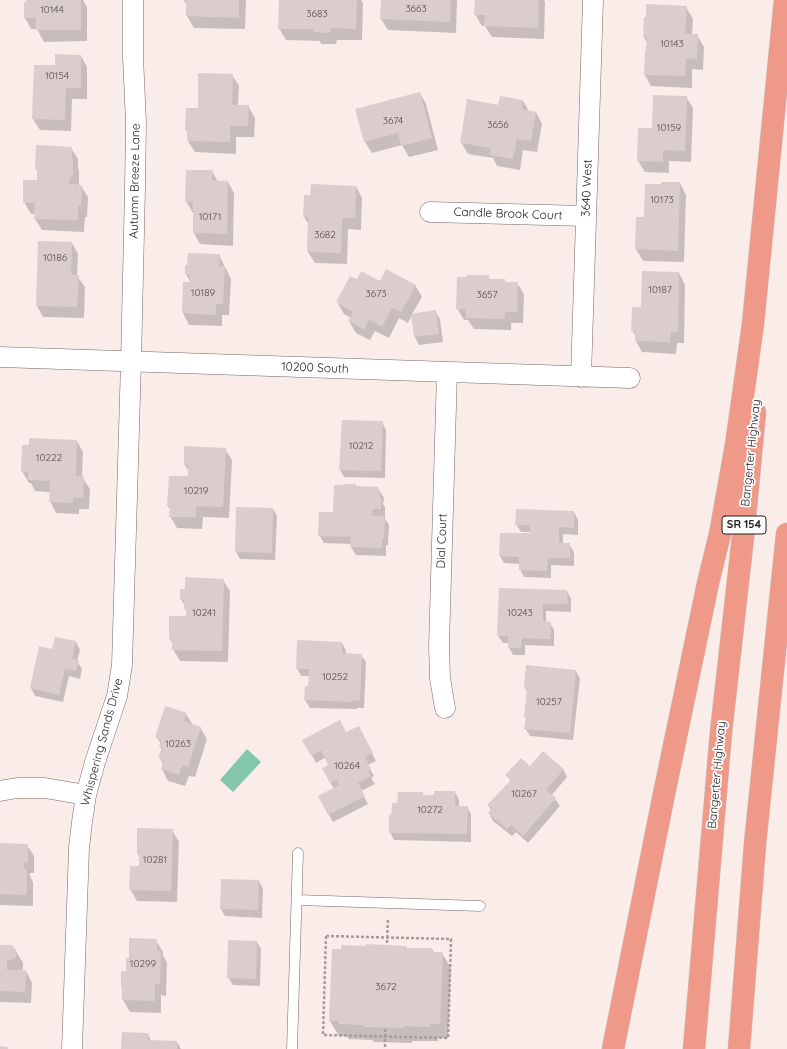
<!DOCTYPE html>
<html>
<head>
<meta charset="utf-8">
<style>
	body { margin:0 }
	canvas { display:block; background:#faece9 }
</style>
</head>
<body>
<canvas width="787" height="1049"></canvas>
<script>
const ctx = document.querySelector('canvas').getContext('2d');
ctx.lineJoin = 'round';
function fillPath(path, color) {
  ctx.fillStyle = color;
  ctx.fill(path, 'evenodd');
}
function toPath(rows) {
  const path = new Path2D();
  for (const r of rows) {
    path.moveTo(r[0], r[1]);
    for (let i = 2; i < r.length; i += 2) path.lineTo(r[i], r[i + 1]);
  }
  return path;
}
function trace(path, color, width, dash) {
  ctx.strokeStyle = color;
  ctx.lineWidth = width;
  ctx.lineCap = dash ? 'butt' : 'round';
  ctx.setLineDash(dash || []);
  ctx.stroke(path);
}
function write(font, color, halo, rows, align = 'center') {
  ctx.font = font + ' Quicksand,sans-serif';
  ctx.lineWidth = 3.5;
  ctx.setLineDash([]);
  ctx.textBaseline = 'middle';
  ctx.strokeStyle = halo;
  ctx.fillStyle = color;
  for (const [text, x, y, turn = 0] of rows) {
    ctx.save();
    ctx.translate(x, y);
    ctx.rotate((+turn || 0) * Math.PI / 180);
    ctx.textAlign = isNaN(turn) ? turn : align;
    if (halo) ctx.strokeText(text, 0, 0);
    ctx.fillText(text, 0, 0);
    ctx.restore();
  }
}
fillPath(toPath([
	[247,749,261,762,233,792,220,780]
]), '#82c7aa');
fillPath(toPath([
	[27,0,83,0,87,7,87,41,44,42,37,29,31,29,25,18],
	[184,0,246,0,245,29,194,28,187,16,187,6],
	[280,0,361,0,363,3,362,40,337,40,336,44,321,44,320,41,286,40,279,28],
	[382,0,457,0,456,33,388,30,381,19],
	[476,0,544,0,545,2,544,39,492,37,485,26,482,26,475,14],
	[686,7,693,19,692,35,697,35,704,47,703,70,692,69,692,88,651,86,645,75,647,43,644,37,645,18],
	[81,56,87,67,87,99,72,99,71,131,40,130,33,119,56,66],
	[232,75,239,86,238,106,248,106,255,118,254,137,236,137,236,154,195,152,188,141,188,134,186,130,187,109,198,109],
	[420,93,426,104,438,150,409,157,402,145,372,153,365,142,357,109],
	[686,97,693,108,691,162,669,161,669,173,645,172,638,161,653,129],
	[523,101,529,111,536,112,542,124,537,152,523,150,520,170,497,166,493,158,468,154,461,142],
	[37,146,71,148,78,159,78,168,79,170,79,185,81,186,88,197,87,217,85,217,84,232,42,230,35,219,35,214,31,214,24,202,38,181,38,172,36,169],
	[212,171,218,182,228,182,234,193,233,246,200,244,194,233,194,213,193,213,186,201],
	[680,183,686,195,684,262,643,261,636,249,637,218,645,218],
	[356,186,362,198,361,230,348,229,347,264,315,263,308,252,309,225,304,217],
	[72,243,78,254,77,276,85,287,84,318,43,317,37,306],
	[219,255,231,279,229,315,222,315,222,326,189,325,183,313,184,283,191,283,186,274],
	[679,273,685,285,684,343,677,343,676,354,642,352,636,341,636,337,632,330,642,308],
	[488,276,490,280,505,280,506,283,517,283,524,294,523,323,511,323,511,330,474,329,468,320,464,320,457,308],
	[357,280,415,285,422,297,412,314,435,311,440,319,443,342,419,345,415,337,412,315,408,323,399,318,389,338,375,331,370,340,356,333,349,321,351,318,344,314,337,302],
	[382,422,386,430,385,478,344,477,340,470],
	[77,441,83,452,82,477,90,489,89,509,79,509,79,514,56,513,50,501,50,492,35,491,31,483,29,483,22,471],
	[225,449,232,460,229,518,203,517,202,529,177,528,170,516,171,510,168,506,189,477,189,472,185,465],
	[356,487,378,488,384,498,383,504,385,507,385,517,384,517,389,525,388,545,386,545,386,556,356,555,351,547,351,544,324,543,319,535,334,513],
	[273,509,277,516,275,560,240,559,236,552],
	[574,512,578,520,578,535,563,534,563,544,569,544,574,552,574,566,551,565,551,578,524,577,520,569,520,564,504,563,500,556,531,534,531,532,521,532,516,524],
	[223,580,230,591,228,662,180,661,173,649,173,645,170,639,170,617,187,617,187,612,185,609,185,606,181,599,186,590],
	[500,589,567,591,571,599,571,612,546,611,546,622,550,623,554,630,554,646,525,645,525,655,513,655,509,647,509,643,503,643,498,636],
	[56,638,76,642,80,650,77,661,82,669,80,679,69,676,63,702,35,696,31,688,53,650],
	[342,643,346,651,346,654,361,655,366,662,364,708,357,708,357,709,310,708,305,700,309,687,309,676,301,676,297,668],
	[576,671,580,679,573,740,530,736,525,728,526,719,525,717,527,692,525,687],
	[186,714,193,725,200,727,207,739,195,777,189,776,185,786,168,781,162,769,163,764,160,758,162,750,160,747,161,744,156,736],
	[346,734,362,735,376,761,368,765,374,776,371,778,375,784,361,791,368,804,333,822,319,797,334,789,323,769,330,765,326,757,316,763,312,755],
	[563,769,567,777,551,796,555,799,560,806,528,843,516,832,512,836,493,821,489,813,491,810,488,805,511,782,507,775],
	[455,792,459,800,459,807,467,807,471,814,471,842,394,840,390,832,392,816,398,804,422,793,424,796,435,796],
	[172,830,179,842,177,902,137,901,130,889,140,867,140,858,138,854],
	[0,844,27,845,34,856,34,873,30,873,30,876,33,882,33,906,0,905],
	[259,881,263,889,262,918,225,916,221,909],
	[156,940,163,952,163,955,167,963,166,996,161,995,161,1013,130,1012,123,1000,123,990,122,988,130,959],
	[257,942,261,949,260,986,233,985,228,977],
	[0,946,16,951,23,963,23,969,19,971,26,971,32,983,31,1003,0,1002],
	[406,947,407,949,432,949,434,953,442,953,451,968,448,1038,438,1038,438,1041,412,1041,412,1043,374,1042,372,1040,348,1039,347,1036,339,1036,330,1021],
	[148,1034,151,1041,177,1042,181,1049,122,1049]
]), '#0003');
fillPath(toPath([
	[26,0,81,0,81,30,36,30,36,18,24,18,24,2,26,2],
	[186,0,239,0,239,18,186,16],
	[279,0,357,0,356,29,331,28,330,33,314,32,314,29,278,29],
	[381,0,451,0,450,22,380,19],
	[475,0,539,0,538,28,484,26,485,15,474,15],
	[646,4,687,6,685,34,698,34,697,59,686,58,685,76,644,75,645,50,646,50,647,37,643,37,644,17,646,17],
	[55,54,81,55,81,88,66,88,65,120,32,119,34,65,55,65],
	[198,73,233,74,232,105,249,105,248,126,230,126,230,142,187,141,187,130,185,130,186,108,198,108],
	[420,92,432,138,401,146,398,133,364,142,355,109],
	[653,95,687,96,685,151,663,150,663,162,637,161,638,128,652,128],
	[500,96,523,100,522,109,536,112,531,141,517,139,513,159,490,155,491,148,460,143,467,99,498,105],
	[36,145,72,147,72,158,73,158,73,177,70,177,69,184,82,185,81,206,78,206,78,220,34,219,35,203,23,203,23,180,37,180,37,169,35,169],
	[186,170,213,170,212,180,228,181,227,234,193,233,193,202,185,201],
	[661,182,680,182,678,251,635,249,636,217,644,217,645,184,661,184],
	[311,184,356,186,355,218,342,218,341,253,307,252,308,217,303,217,304,195,310,195],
	[38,241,72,242,71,274,79,275,77,307,36,306],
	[188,253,220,254,219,266,225,266,223,304,216,304,216,315,182,313,183,282,190,282,190,275,185,275,185,265,187,265],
	[386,269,416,285,401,312,392,308,382,327,369,320,364,329,348,321,353,312,336,302,350,276,357,279,361,271,380,281],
	[642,271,679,272,678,332,671,332,670,342,635,341,635,331,631,331,632,307,641,307],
	[467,275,489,275,488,279,505,279,505,282,518,282,517,312,505,312,504,319,466,318,466,309,456,309,457,277,467,277],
	[436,310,439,334,414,337,411,314],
	[342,420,383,421,381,471,339,470],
	[29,438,77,440,76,476,84,476,83,498,73,498,73,503,49,502,50,481,28,480,28,472,21,472,22,445,29,445],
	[184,446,226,448,223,507,196,506,196,517,169,517,170,506,167,506,169,476,188,476,188,465,184,465],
	[344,484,356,484,356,486,378,487,378,489,380,490,380,498,381,498,381,509,373,509,372,516,385,516,384,538,382,538,382,548,350,547,351,537,318,536,319,512,333,512,334,485,344,485],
	[236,507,273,508,272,553,235,552],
	[516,509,574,511,574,528,559,527,559,543,570,543,570,558,548,558,547,571,519,570,519,557,499,556,500,533,530,533,530,525,515,525],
	[185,577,224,579,222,651,172,650,172,639,169,639,169,616,186,616,186,610,184,609,184,600,180,599,180,589,185,589],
	[499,588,567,590,568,604,543,604,543,621,551,622,550,639,522,638,521,648,508,648,508,636,497,636],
	[55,637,76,641,72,659,79,660,76,671,65,669,59,695,30,688,39,646,52,649],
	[297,640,342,642,342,653,362,654,360,701,353,700,353,702,304,700,305,686,308,686,309,669,296,669],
	[526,665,576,670,570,733,524,729,526,717,524,717,527,688,524,687],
	[165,706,187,713,184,721,201,727,188,767,182,765,179,775,161,769,164,759,158,758,162,747,159,747,161,740,157,739,158,737,155,737],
	[340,720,346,732,359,726,373,753,365,757,371,769,368,770,371,776,358,783,365,796,328,815,318,796,339,785,337,780,330,783,322,768,328,765,321,750,311,756,302,740],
	[543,751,564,769,546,790,556,798,523,836,511,825,507,829,488,813,492,808,487,805,511,780,505,775,521,758,530,766],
	[434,791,455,791,455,806,468,806,467,834,389,833,389,814,391,815,392,803,397,803,398,792,423,792,423,795,434,795],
	[137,828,173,829,171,891,129,890,130,866,139,866,139,854,137,854],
	[0,843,28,844,28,862,24,862,24,869,27,869,27,895,0,894],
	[221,879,259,880,258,910,220,909],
	[129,938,157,939,157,951,161,951,160,984,155,984,155,1001,122,1000,122,988,121,988,121,971,126,971,126,958,129,958],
	[228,940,257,941,256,979,227,978],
	[366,944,407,946,407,948,432,948,432,952,443,952,440,1024,429,1024,430,1027,404,1026,404,1028,364,1027,364,1025,339,1024,339,1021,329,1021,332,949,341,949,341,945,366,946],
	[0,945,12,945,16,950,16,957,11,960,7,961,7,970,26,970,25,992,0,991],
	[122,1032,148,1033,148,1040,177,1041,177,1049,121,1049],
	[0,1046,8,1047,8,1049,0,1049]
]), '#dbcdcb');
const lane = toPath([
	[297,900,480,906],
	[292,1049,298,853]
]);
const street = toPath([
	[430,212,586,216],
	[0,357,630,378],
	[581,377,593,0],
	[445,708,440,678,439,646,447,372],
	[0,791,17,788,45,788,86,795],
	[72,1049,79,848,82,822,86,795,95,762,117,696,122,665,131,362,135,189,136,122,133,57,133,0]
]);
const highway = toPath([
	[613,1049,664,794,708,583,720,534,736,445,753,324,785,0],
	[694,1049,721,732,744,528,755,412],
	[739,1049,755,844,787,534]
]);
trace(lane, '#736764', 11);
trace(street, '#736764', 21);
trace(highway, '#cfcece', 23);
trace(toPath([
	[326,936,451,939,448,1038,323,1035,326,936],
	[387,943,388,918],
	[385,1029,385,1049]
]), '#a69c99', 2.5, [3, 2]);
trace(lane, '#fff', 10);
trace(street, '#fff', 20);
trace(highway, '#ef9989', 22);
write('10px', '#524b4a', null, [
	["3663",416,9],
	["10144",52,10],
	["3683",317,14],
	["10143",672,44],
	["10154",57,76],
	["3674",393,121],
	["3656",498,125],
	["10159",669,128],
	["10173",662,200],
	["10171",210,217],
	["3682",325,235],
	["10186",55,258],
	["10187",660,290],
	["10189",203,293],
	["3673",376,294],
	["3657",487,295],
	["10212",361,446],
	["10222",49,458],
	["10219",196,491],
	["10241",204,613],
	["10243",520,613],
	["10252",335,677],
	["10257",549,702],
	["10263",178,744],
	["10264",347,766],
	["10267",524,794],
	["10272",430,810],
	["10281",155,860],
	["10299",143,964],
	["3672",386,987]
]);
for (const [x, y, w] of [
	[744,525,44]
]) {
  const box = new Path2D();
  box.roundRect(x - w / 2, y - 9, w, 18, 3);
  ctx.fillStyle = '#fff';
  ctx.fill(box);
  trace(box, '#25201f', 1);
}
write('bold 11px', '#25201f', null, [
	["SR 154",744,525]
]);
write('12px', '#25201f', '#fff', [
	["Autumn Breeze Lane",135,181,-89],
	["3640 West",587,188,-88],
	["Candle Brook Court",508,214,2],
	["10200 South",315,368,2],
	["Bangerter Highway",751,453,-84],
	["Dial Court",442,541,-88],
	["Whispering Sands Drive",102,742,-75],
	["Bangerter Highway",717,775,-85]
]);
</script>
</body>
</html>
